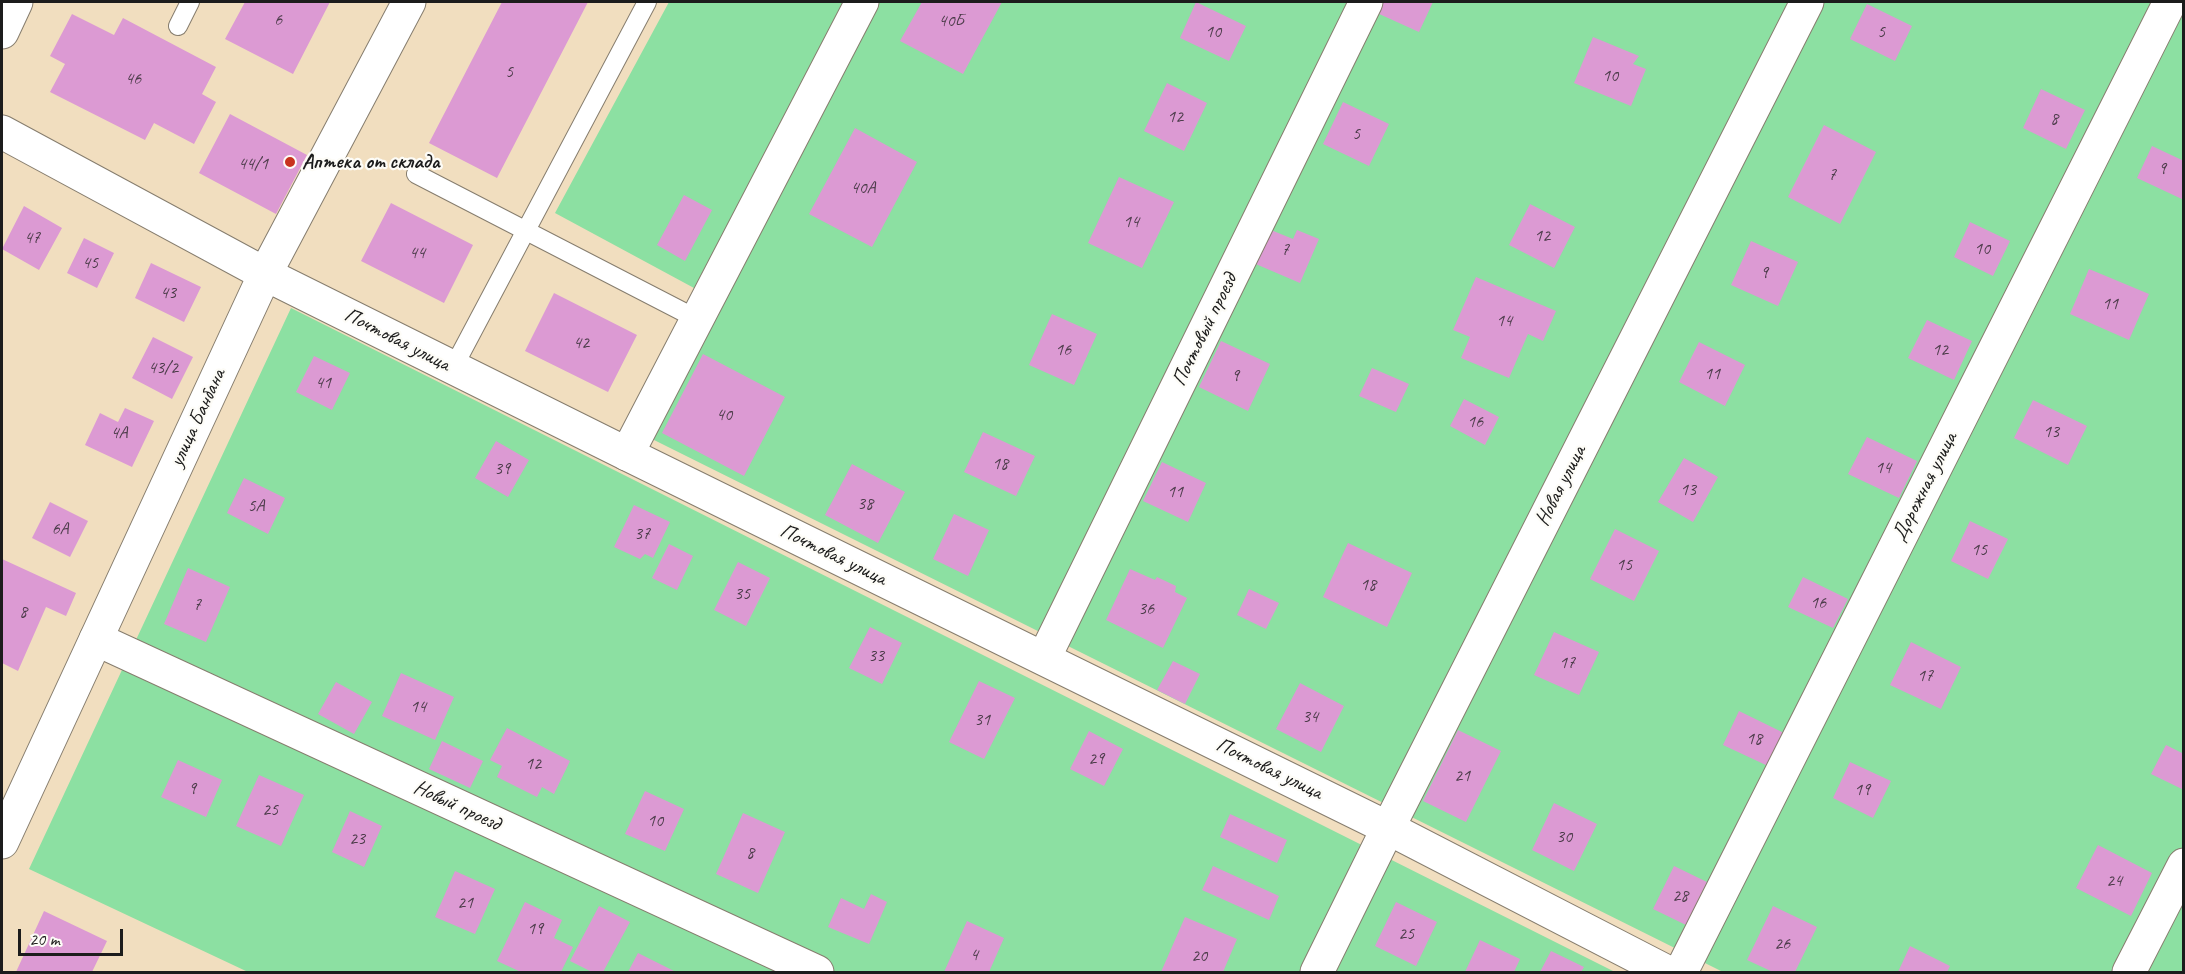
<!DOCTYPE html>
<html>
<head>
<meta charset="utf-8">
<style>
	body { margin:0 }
	#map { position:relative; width:2185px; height:974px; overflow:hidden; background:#f1debf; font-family:Caveat,sans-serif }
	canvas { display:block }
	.frame { position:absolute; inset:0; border:3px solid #1c1c1c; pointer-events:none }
	.scale { position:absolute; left:18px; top:929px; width:105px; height:27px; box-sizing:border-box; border:3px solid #1c1c1c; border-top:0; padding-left:8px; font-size:18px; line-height:21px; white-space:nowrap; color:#1c1c1c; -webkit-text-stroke:4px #fdfcf7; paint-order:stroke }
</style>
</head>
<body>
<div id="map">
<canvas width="2185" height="974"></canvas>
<div class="frame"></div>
<div class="scale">20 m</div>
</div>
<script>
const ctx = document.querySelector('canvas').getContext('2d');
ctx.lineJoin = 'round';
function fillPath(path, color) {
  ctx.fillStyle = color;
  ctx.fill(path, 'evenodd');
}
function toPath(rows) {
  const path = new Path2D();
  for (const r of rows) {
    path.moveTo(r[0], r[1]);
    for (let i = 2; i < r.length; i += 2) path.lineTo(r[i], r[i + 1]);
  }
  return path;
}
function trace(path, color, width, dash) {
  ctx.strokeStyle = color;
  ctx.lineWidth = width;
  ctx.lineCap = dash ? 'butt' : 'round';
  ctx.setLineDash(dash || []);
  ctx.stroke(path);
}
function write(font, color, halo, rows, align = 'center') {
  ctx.font = font + ' Caveat,sans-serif';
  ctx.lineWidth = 4.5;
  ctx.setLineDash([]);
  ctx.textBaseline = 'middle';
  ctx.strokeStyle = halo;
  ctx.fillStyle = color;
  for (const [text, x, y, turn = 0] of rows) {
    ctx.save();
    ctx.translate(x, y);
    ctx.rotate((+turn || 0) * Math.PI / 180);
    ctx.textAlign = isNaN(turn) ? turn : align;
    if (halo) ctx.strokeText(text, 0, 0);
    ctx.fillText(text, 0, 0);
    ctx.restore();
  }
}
fillPath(toPath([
	[669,2,847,2,694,288,555,213],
	[879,2,2183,2,2183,972,1723,972,648,437],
	[291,308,1615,972,248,972,29,869]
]), '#8ce0a2');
fillPath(toPath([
	[245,2,330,2,293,74,225,39],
	[502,2,588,2,497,178,429,143],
	[922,2,1002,2,963,74,900,41],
	[1196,2,1246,26,1229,61,1180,38],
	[1383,2,1433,2,1419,32,1377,13],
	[1867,4,1912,26,1895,61,1850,39],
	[72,14,114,35,123,18,216,67,202,94,216,102,194,144,154,123,145,140,50,92,65,64,50,56],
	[1593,37,1639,56,1633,64,1646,69,1631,106,1574,83],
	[1167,83,1207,103,1184,151,1144,131],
	[2041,89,2085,110,2066,149,2023,128],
	[1343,102,1389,124,1369,166,1323,144],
	[230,114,307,155,276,214,199,173],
	[1824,125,1876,152,1840,224,1788,197],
	[855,128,917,162,872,247,809,214],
	[2152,146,2184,161,2184,200,2137,178],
	[1119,177,1174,202,1142,268,1088,243],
	[684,195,712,210,685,261,657,245],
	[391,203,473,245,444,303,361,261],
	[1530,204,1575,227,1554,268,1509,245],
	[24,206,62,228,39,270,2,249],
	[1970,222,2010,241,1993,276,1954,257],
	[1266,228,1293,239,1297,230,1319,239,1300,283,1251,262],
	[84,238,114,253,97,288,67,273],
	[1751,241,1798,262,1778,306,1731,285],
	[151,263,201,287,184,322,135,298],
	[2089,269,2149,294,2129,340,2070,314],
	[1476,277,1556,311,1543,341,1528,334,1509,378,1461,358,1470,337,1453,330],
	[554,293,637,335,608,392,525,351],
	[1052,314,1097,334,1074,385,1029,365],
	[1927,320,1972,341,1954,380,1908,358],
	[153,337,193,357,172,399,132,378],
	[1221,341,1270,364,1248,411,1199,387],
	[1699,342,1745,365,1725,406,1679,382],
	[703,354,785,397,744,476,662,433],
	[314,356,350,373,332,410,296,392],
	[1372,368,1409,384,1396,412,1359,396],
	[1464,399,1499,417,1485,445,1450,426],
	[2033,400,2087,426,2068,465,2014,438],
	[125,408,154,421,132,467,85,445,100,413,118,422],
	[983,432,1035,456,1016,496,964,472],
	[1867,437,1917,461,1899,498,1848,474],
	[496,441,529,460,508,497,475,478],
	[1684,458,1718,477,1693,522,1658,502],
	[1162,462,1206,483,1188,522,1143,501],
	[852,464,905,492,878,543,825,515],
	[244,478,285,498,268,534,227,513],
	[50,502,88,521,70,557,32,538],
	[634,505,670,522,653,558,645,554,640,559,614,547],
	[954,514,989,530,968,576,933,559],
	[1970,521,2008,539,1988,579,1951,561],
	[1615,529,1659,551,1634,601,1590,579],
	[1348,543,1412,573,1387,627,1323,597],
	[669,544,693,556,677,590,652,578],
	[2,559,76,593,66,616,46,607,18,671,2,663],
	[738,562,770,578,746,626,714,610],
	[188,568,230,587,206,642,164,624],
	[1130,569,1155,580,1157,577,1176,586,1175,592,1187,598,1163,648,1106,620],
	[1803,577,1848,599,1833,628,1788,607],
	[1249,589,1279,603,1266,629,1237,615],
	[870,627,902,643,882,684,849,668],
	[1554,632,1599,652,1579,695,1534,675],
	[1911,642,1961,667,1941,709,1890,685],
	[1173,661,1200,674,1185,704,1157,690],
	[401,673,454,697,435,740,382,716],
	[979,681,1015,698,984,759,949,742],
	[336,682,372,702,354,734,318,714],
	[1300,683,1344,706,1321,752,1276,729],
	[1739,711,1784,733,1768,766,1723,745],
	[507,728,570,761,554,794,542,787,537,797,497,777,502,766,490,760],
	[1458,730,1501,751,1466,822,1423,801],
	[1089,731,1123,749,1104,786,1070,769],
	[442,741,483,761,470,788,429,769],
	[2166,745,2184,754,2184,790,2151,774],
	[178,760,222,780,206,817,161,797],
	[1850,762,1891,781,1873,818,1833,798],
	[259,775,304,795,281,846,236,826],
	[645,791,684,809,665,851,625,834],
	[1554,803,1597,824,1574,871,1532,850],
	[350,811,382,826,364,867,332,852],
	[743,813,785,832,758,893,716,874],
	[1230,814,1287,840,1277,863,1220,837],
	[2098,845,2152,873,2131,916,2076,888],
	[1213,866,1279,896,1269,920,1202,890],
	[1674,866,1707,882,1686,925,1653,909],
	[455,871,495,889,475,934,435,917],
	[871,894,887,902,869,944,828,927,841,898,864,909],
	[525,902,562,920,554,938,573,947,561,972,521,972,497,961],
	[1396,902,1437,922,1416,966,1375,946],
	[599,906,630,922,603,972,592,972,570,961],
	[1773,906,1817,927,1795,972,1773,972,1747,960],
	[44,911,107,941,92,972,16,972],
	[1185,917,1237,939,1223,972,1161,972],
	[967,921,1004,938,989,972,944,972],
	[1480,940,1520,959,1514,972,1465,972],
	[1910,946,1950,966,1947,972,1898,972],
	[1551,951,1584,967,1581,972,1540,972],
	[638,953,676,972,628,972]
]), '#dc9ad3');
const service = toPath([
	[178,26,190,2],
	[416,174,697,319],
	[453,368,647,2]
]);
const minor = toPath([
	[2,32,16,2],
	[2,132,265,274,409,2],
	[627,454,862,2],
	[96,639,817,972],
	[1044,658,1366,2],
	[1317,972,1388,828,1807,2],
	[1681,972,2170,2],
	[2129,972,2184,865]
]);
const tertiary = toPath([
	[2,842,265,274,627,454,1388,828,1667,972]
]);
trace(service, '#867d6e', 20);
trace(minor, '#867d6e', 35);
trace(tertiary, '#867d6e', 35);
trace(service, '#fff', 18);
trace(minor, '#fff', 33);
trace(tertiary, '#fff', 33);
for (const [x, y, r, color] of [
	[290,162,6,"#c8321e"]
]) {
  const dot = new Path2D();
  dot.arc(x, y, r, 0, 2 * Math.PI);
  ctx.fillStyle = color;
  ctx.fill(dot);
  trace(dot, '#fdfcf7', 2);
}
write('18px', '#4c3c4a', null, [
	["6",278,20],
	["40Б",951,21],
	["10",1213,32],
	["5",1881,32],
	["5",509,72],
	["10",1610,76],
	["46",133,79],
	["12",1175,117],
	["8",2054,119],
	["5",1356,134],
	["44/1",253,164],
	["9",2162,169],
	["7",1832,175],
	["40А",863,188],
	["14",1131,222],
	["12",1542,236],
	["47",32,238],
	["10",1982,249],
	["7",1285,250],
	["44",417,253],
	["45",90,263],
	["9",1764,273],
	["43",168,293],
	["11",2110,304],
	["14",1504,321],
	["42",581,343],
	["16",1063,350],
	["12",1940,350],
	["43/2",163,368],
	["11",1712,374],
	["9",1235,376],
	["41",323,383],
	["40",724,415],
	["16",1475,422],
	["13",2051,432],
	["4А",119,433],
	["18",1000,464],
	["14",1883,468],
	["39",502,469],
	["13",1688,490],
	["11",1175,492],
	["38",865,504],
	["5А",256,506],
	["6А",60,529],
	["37",642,534],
	["15",1979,550],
	["15",1624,565],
	["18",1368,585],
	["35",742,594],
	["16",1818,603],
	["7",197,605],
	["36",1146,609],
	["8",23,612],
	["33",876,656],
	["17",1567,663],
	["17",1925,676],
	["14",418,707],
	["34",1310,717],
	["31",982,720],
	["18",1754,739],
	["29",1096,759],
	["12",533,764],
	["21",1462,776],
	["9",192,789],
	["19",1862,790],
	["25",270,810],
	["10",655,821],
	["30",1564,837],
	["23",357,839],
	["8",750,853],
	["24",2114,881],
	["28",1680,896],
	["21",465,903],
	["19",535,929],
	["25",1406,934],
	["26",1782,944],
	["4",974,955],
	["20",1199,956]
]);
write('bold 21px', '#1c1c1c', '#fdfcf7', [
	["Аптека от склада",302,162]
], 'left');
write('21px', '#1c1c1c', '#fdfcf7', [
	["Почтовый проезд",1205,330,-64],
	["Почтовая улица",397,340,27],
	["улица Банбана",198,418,-65],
	["Новая улица",1561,486,-63],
	["Дорожная улица",1925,487,-63],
	["Почтовая улица",833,555,26],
	["Почтовая улица",1269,769,26],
	["Новый проезд",457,806,25]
]);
</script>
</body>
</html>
